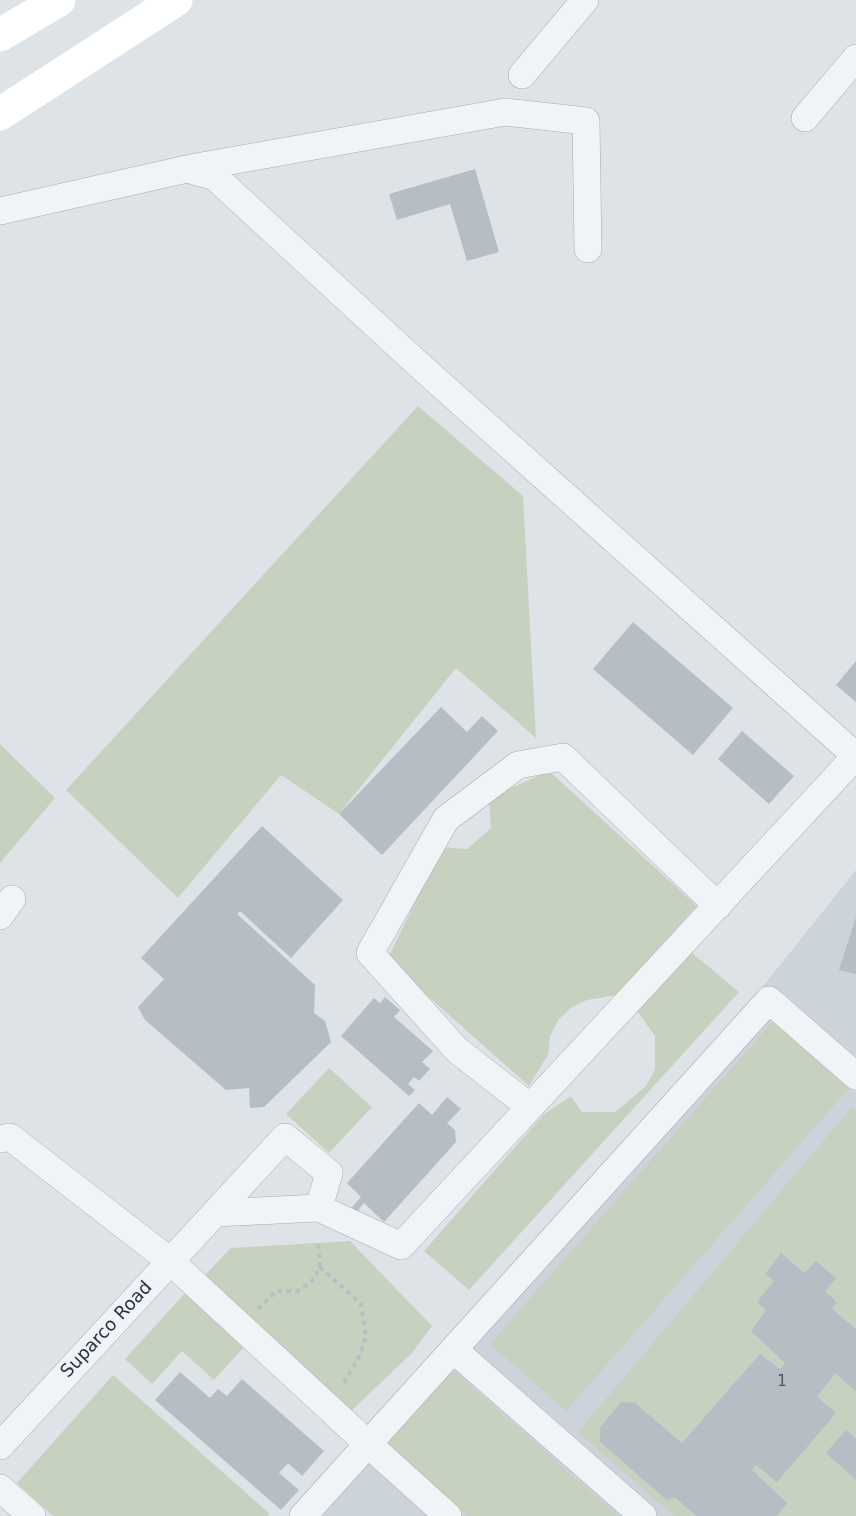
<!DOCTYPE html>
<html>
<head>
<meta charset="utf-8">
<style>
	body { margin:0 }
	canvas { display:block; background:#dee3e8 }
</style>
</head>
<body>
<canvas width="856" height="1516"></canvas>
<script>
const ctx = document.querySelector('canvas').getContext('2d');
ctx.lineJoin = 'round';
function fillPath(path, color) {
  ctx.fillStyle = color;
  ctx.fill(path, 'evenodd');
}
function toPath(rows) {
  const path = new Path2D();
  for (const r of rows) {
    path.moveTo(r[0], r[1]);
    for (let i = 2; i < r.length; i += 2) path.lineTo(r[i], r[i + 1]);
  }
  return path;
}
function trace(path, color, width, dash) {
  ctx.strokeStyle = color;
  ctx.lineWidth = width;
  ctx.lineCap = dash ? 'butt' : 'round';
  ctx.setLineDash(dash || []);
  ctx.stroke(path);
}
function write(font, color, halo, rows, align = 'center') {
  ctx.font = font + ' "DejaVu Sans",sans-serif';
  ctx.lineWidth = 4.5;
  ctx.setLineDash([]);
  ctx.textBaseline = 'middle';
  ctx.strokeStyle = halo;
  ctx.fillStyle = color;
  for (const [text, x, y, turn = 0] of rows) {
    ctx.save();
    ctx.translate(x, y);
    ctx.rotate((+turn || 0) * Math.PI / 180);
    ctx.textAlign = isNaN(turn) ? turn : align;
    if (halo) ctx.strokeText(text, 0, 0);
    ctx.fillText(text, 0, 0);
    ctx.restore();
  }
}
fillPath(toPath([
	[856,870,856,1516,314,1516,752,1000]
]), '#ccd3da');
fillPath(toPath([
	[418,406,523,496,536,738,456,668,339,814,281,775,178,898,66,790],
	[0,744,55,798,0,863],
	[549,771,697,906,616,995,587,1000,572,1007,559,1019,550,1036,548,1055,529,1086,387,960,442,847,467,849,491,828,489,798],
	[690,951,739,992,469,1290,424,1251,543,1115,571,1096,582,1112,615,1112,646,1086,655,1069,655,1036,635,1008],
	[774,1020,850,1087,566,1411,490,1344],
	[329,1068,372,1107,329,1153,286,1114],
	[852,1107,856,1110,856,1516,674,1516,578,1432],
	[350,1241,432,1326,411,1354,350,1412,204,1276,231,1248],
	[186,1292,245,1346,214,1380,182,1351,152,1384,125,1359],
	[453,1370,618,1516,468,1516,388,1444],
	[113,1375,270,1514,268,1516,53,1516,17,1483]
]), '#c6d2bf');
fillPath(toPath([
	[475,169,499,252,467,261,450,204,397,220,389,194],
	[633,622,733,708,693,755,593,669],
	[856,661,856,702,836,685],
	[441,707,467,732,482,716,498,731,382,855,339,814],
	[742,731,794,776,769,804,718,759],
	[262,826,343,900,291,958,240,911,237,914,315,985,314,1013,325,1021,331,1042,264,1107,250,1108,249,1088,226,1090,145,1020,138,1007,164,979,141,958],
	[856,917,856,974,839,970],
	[385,997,400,1010,394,1017,433,1051,422,1062,430,1069,419,1081,414,1077,408,1084,415,1090,409,1096,341,1036,374,998,380,1003],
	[447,1097,461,1109,447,1123,455,1130,456,1142,384,1222,364,1203,357,1212,352,1207,361,1197,347,1183,419,1103,432,1115],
	[781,1253,804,1273,816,1261,836,1278,825,1291,837,1302,832,1309,856,1329,856,1391,835,1373,817,1397,836,1413,777,1482,756,1465,752,1470,787,1503,777,1516,697,1516,674,1497,667,1500,600,1442,600,1428,621,1402,635,1403,682,1443,760,1354,780,1369,785,1363,751,1331,766,1310,757,1302,774,1281,765,1274],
	[180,1372,210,1398,218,1389,227,1396,242,1379,324,1451,302,1476,288,1463,279,1473,299,1490,281,1510,155,1400],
	[846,1430,856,1439,856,1480,826,1453]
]), '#b5bdc5');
const street = toPath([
	[522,75,585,0],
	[805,118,856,58],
	[191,168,505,112,586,121,588,249],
	[0,211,187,169,215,177,418,364,856,756],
	[0,916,12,899],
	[530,1107,457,1050,370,953,446,819,518,765,563,757,718,906],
	[0,1139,10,1137,170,1261,368,1444,448,1516],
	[319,1208,401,1246,856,756],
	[454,1350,643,1516],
	[0,1446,215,1213,285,1137,329,1173,319,1208,215,1213],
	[0,1488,32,1516],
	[303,1516,769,1000,856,1076]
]);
trace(street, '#a3abb2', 28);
trace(toPath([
	[320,1267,361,1304,366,1336,359,1357,342,1386],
	[258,1309,276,1291,297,1291,311,1283,320,1267,318,1243]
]), '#b8bec3', 4, [4.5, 4.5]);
trace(street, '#f1f4f6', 27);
trace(toPath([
	[0,35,59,0],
	[0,114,176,0]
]), '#fff', 33);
write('15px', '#4a5661', null, [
	["1",782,1382]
]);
write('18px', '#273340', '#eef2f6', [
	["Suparco Road",107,1330,-47]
]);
</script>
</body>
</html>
